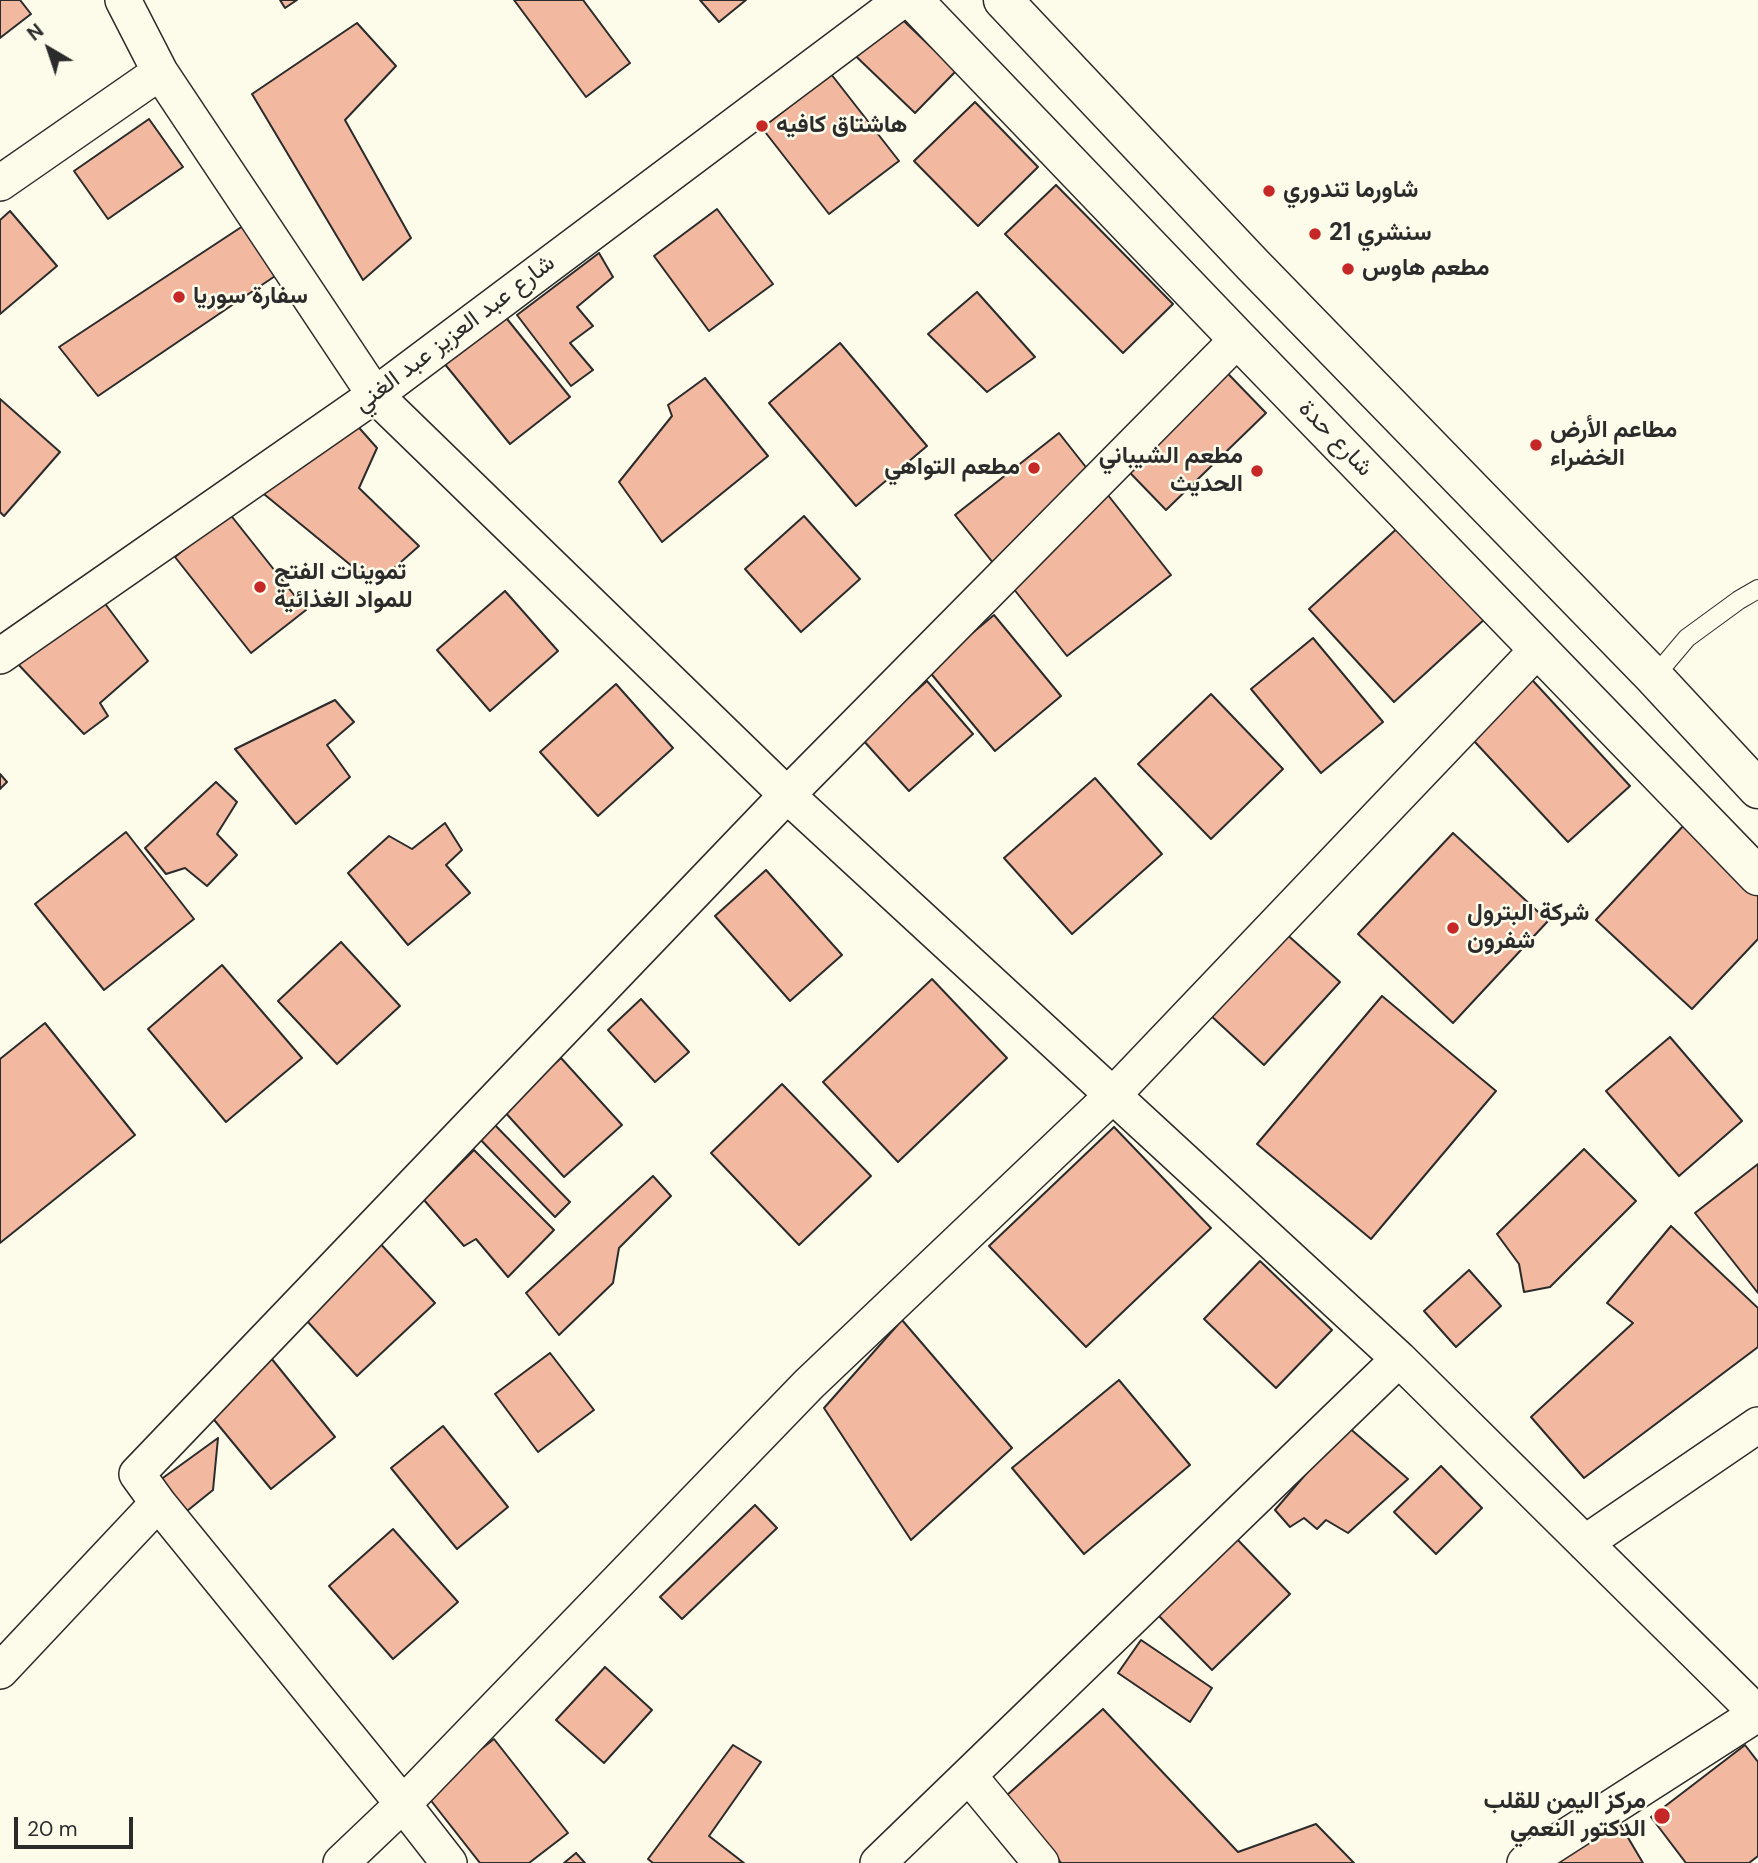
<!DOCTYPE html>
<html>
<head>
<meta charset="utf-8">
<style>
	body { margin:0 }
	#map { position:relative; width:1758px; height:1863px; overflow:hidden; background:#fdfbea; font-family:"DM Sans",sans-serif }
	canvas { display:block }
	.north { position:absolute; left:14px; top:14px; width:70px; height:70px; -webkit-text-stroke:5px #fdfbea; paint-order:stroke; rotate:321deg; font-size:19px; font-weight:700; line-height:28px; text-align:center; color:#2b2b2b }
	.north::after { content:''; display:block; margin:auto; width:24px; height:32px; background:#2b2b2b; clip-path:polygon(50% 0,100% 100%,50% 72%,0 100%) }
	.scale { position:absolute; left:14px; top:1817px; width:119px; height:32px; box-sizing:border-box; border:4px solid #2b2b2b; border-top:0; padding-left:9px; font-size:21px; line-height:24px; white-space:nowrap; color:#2b2b2b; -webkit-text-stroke:5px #fdfbea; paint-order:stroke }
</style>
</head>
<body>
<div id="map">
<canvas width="1758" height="1863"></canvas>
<div class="north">N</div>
<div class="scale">20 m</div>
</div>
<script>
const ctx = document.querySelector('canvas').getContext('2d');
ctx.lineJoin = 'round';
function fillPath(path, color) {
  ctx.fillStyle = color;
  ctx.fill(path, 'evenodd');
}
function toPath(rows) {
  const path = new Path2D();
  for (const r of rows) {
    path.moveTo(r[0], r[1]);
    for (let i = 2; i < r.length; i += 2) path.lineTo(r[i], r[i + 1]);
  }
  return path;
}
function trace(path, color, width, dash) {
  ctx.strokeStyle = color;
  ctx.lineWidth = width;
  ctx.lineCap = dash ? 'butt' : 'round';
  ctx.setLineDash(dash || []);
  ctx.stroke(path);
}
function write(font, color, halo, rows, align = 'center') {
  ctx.font = font + ' "DM Sans",Vazirmatn,sans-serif';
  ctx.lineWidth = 5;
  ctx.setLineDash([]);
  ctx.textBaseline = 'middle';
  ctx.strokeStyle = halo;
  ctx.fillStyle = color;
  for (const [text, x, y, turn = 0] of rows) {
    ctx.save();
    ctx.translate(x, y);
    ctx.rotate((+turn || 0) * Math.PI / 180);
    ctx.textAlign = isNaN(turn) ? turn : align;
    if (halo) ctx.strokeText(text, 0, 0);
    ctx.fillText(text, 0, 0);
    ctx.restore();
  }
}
const building = toPath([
	[0,0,20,0,31,14,0,38,0,0],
	[280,0,297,0,285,8,280,0],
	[514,0,583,0,630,63,586,97,514,0],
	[700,0,746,0,719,22,700,0],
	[882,0,956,71,915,113,840,41,882,0],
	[357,23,396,66,345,120,411,238,363,280,252,94,357,23],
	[831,74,899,161,829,214,762,128,831,74],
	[975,102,1038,167,978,226,914,161,975,102],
	[149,119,183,167,108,219,74,171,149,119],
	[1056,185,1173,304,1123,353,1005,234,1056,185],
	[717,209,773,284,709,331,654,256,717,209],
	[10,211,57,266,0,314,0,220,10,211],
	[249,222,281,272,98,396,59,347,249,222],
	[599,253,613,277,577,307,593,326,570,343,593,370,571,386,517,315,599,253],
	[977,292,1035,357,987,392,928,334,977,292],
	[499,309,570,397,510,444,439,357,499,309],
	[840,343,927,446,856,506,769,403,840,343],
	[1207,352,1266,413,1166,510,1107,449,1207,352],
	[705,378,768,456,662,542,619,482,672,416,668,405,705,378],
	[0,399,60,452,4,516,0,512,0,399],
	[354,422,377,448,359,488,419,546,375,585,259,490,354,422],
	[1059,433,1171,575,1067,656,955,515,1059,433],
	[229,513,306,610,251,653,175,557,229,513],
	[804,516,860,579,801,632,745,569,804,516],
	[1402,524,1487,617,1394,702,1309,609,1402,524],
	[505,591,558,651,490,711,437,650,505,591],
	[100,597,148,661,100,703,108,716,84,734,16,662,100,597],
	[994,615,1061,696,995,751,928,670,994,615],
	[1313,638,1383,722,1321,773,1251,689,1313,638],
	[1523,670,1630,786,1568,842,1461,727,1523,670],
	[927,681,973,734,909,791,862,739,927,681],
	[616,684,673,748,598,816,540,752,616,684],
	[1211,694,1283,769,1211,839,1138,764,1211,694],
	[335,700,354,722,327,745,350,777,296,824,235,749,335,700],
	[0,774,7,782,0,789,0,774],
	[1095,778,1162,854,1072,934,1004,858,1095,778],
	[216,782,237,802,217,834,237,855,207,886,185,868,166,874,145,848,216,782],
	[445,823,462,850,446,865,470,893,408,945,348,873,389,836,412,849,445,823],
	[1685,824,1758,891,1758,939,1692,1009,1596,920,1685,824],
	[126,832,194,919,104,990,35,904,126,832],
	[1453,833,1548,921,1453,1023,1358,934,1453,833],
	[766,870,842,955,790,1001,715,916,766,870],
	[1283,931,1340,982,1264,1065,1208,1013,1283,931],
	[341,942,400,1006,337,1064,278,1001,341,942],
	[222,965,302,1058,226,1122,148,1029,222,965],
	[932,979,1007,1058,898,1162,823,1082,932,979],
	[1382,996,1496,1091,1371,1239,1257,1144,1382,996],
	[641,999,689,1052,655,1082,608,1030,641,999],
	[45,1023,135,1135,0,1243,0,1059,45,1023],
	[1670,1037,1742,1121,1679,1176,1606,1091,1670,1037],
	[561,1058,622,1125,564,1177,503,1110,561,1058],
	[782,1084,871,1176,799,1245,711,1153,782,1084],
	[491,1121,570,1202,555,1217,476,1135,491,1121],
	[1114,1127,1211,1228,1086,1347,989,1246,1114,1127],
	[1584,1149,1636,1201,1550,1287,1524,1292,1519,1264,1497,1234,1584,1149],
	[474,1150,554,1230,508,1277,476,1239,464,1246,424,1200,474,1150],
	[1758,1164,1758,1293,1695,1213,1758,1164],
	[653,1176,671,1196,619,1248,613,1283,559,1335,526,1293,653,1176],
	[1671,1226,1758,1308,1758,1347,1584,1478,1531,1417,1633,1323,1607,1303,1671,1226],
	[376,1239,435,1303,357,1376,298,1311,376,1239],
	[1260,1261,1332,1330,1276,1388,1204,1319,1260,1261],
	[1469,1270,1501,1306,1456,1347,1424,1311,1469,1270],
	[902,1320,1012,1448,911,1540,824,1408,902,1320],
	[550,1353,594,1410,538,1452,495,1394,550,1353],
	[271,1358,335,1437,271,1489,206,1410,271,1358],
	[1119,1380,1190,1465,1084,1554,1012,1468,1119,1380],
	[443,1426,508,1507,457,1549,391,1468,443,1426],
	[1347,1426,1408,1479,1348,1533,1326,1520,1317,1529,1304,1518,1290,1527,1275,1510,1347,1426],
	[218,1438,213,1490,187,1511,160,1480,218,1438],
	[1441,1466,1482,1508,1436,1554,1394,1512,1441,1466],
	[755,1505,777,1528,682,1619,660,1597,755,1505],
	[393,1529,458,1602,393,1659,329,1586,393,1529],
	[1235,1537,1290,1594,1212,1670,1157,1614,1235,1537],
	[1141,1640,1212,1688,1190,1722,1118,1673,1141,1640],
	[605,1667,652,1710,604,1763,556,1720,605,1667],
	[1103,1709,1238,1852,1316,1824,1354,1863,1061,1863,1006,1796,1103,1709],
	[494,1739,568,1833,529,1863,480,1863,425,1793,494,1739],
	[733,1745,761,1762,709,1836,744,1863,653,1863,648,1859,733,1745],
	[1745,1745,1758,1762,1758,1856,1749,1863,1686,1863,1651,1817,1745,1745],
	[1614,1814,1643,1863,1551,1863,1614,1814],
	[576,1853,585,1863,564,1863,576,1853]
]);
fillPath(building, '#f2b8a0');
trace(building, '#2b2b2b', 2);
const lane = toPath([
	[1654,677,1687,638,1739,600,1758,589]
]);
const street = toPath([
	[123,0,160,72,375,395,787,795,1399,1359,1758,1714],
	[0,183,160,72],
	[0,656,375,395,902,0],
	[158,1503,403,1804,449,1863],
	[1585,1543,1758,1425],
	[0,1671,158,1503,137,1474,787,795,1238,339],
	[969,1776,1041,1863],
	[341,1863,403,1804,809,1384,1113,1095,1539,648],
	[878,1863,1399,1359],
	[1525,1863,1757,1714]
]);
const primary = toPath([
	[913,0,1238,339,1758,876],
	[1003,0,1253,265,1654,677,1758,789]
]);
trace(lane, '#2b2b2b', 20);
trace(street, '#2b2b2b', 38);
trace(primary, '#2b2b2b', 41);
trace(lane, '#fdfbea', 18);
trace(street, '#fdfbea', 35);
trace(primary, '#fdfbea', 38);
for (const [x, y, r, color] of [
	[762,126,7,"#c62828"],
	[1269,191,7,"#c62828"],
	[1315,234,7,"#c62828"],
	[1348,269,7,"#c62828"],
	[179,297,7,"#c62828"],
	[1536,445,7,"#c62828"],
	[1034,468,7,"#c62828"],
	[1257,471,7,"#c62828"],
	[260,587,7,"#c62828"],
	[1453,928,7,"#c62828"],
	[1662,1816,9,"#c62828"]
]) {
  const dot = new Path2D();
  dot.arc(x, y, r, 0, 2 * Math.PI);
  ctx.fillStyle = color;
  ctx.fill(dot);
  trace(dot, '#fdfbea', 2.5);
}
write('bold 24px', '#2b2b2b', '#fdfbea', [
	["هاشتاق كافيه",776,126],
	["شاورما تندوري",1283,191],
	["21 سنشري",1329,234],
	["مطعم هاوس",1362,269],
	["سفارة سوريا",193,297],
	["مطاعم الأرض",1550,431],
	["الخضراء",1550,459],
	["مطعم الشيباني",1243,457,"right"],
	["الحديث",1243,485,"right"],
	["مطعم التواهي",1020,468,"right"],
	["تموينات الفتح",274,573],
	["للمواد الغذائية",274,601],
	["شركة البترول",1467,914],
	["شفرون",1467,942],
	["مركز اليمن للقلب",1646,1802,"right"],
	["الدكتور النعمي",1646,1830,"right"]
], 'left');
write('24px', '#2b2b2b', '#fdfbea', [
	["شارع عبد العزيز عبد الغني",455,334,-37],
	["شارع حدة",1335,439,46]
]);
</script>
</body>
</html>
